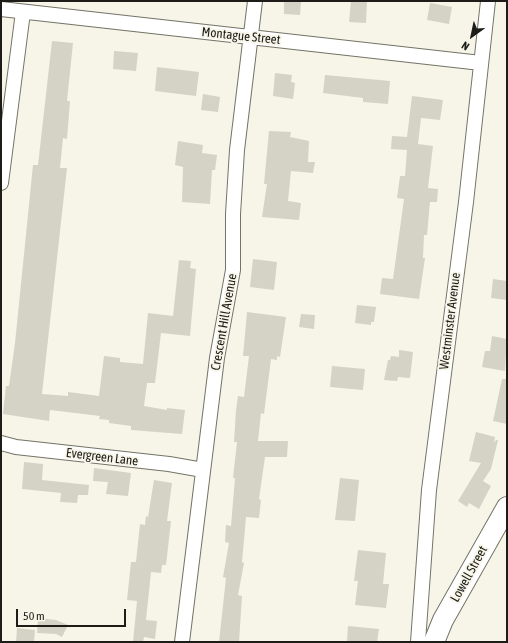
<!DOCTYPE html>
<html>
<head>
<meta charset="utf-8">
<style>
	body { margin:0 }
	#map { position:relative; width:508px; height:643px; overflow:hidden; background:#f6f5e8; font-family:"Asap Condensed",sans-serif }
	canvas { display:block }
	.frame { position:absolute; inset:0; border:2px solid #1d1c18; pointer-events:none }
	.north { position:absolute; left:452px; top:16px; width:40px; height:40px; -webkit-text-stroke:3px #f6f5e8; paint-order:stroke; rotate:213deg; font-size:11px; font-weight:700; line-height:16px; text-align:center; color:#1d1c18 }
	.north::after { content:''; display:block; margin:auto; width:14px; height:18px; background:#1d1c18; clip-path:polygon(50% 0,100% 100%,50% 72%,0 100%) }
	.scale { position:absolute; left:16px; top:609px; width:110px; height:18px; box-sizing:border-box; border:2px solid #1d1c18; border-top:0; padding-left:5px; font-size:12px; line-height:14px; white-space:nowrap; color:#1d1c18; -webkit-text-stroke:3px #f6f5e8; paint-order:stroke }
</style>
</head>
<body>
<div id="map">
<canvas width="508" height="643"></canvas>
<div class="frame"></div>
<div class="north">N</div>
<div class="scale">50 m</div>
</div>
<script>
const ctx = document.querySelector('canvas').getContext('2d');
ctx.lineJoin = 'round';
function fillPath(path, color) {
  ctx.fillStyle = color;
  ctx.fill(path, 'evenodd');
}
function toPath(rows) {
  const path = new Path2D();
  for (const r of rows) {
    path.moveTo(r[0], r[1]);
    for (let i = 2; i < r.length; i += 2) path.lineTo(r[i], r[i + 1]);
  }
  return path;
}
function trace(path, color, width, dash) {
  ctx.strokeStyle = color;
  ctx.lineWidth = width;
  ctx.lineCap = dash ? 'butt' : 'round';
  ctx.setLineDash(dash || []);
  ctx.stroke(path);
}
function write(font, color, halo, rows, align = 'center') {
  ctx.font = font + ' "Asap Condensed",sans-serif';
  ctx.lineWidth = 3.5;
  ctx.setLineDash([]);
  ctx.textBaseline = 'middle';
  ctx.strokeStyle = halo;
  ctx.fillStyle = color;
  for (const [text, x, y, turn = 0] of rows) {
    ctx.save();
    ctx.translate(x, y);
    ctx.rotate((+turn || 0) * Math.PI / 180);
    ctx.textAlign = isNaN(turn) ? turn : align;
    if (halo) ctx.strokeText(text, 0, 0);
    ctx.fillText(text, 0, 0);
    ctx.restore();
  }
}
fillPath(toPath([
	[284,1,301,1,300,15,284,14],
	[351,1,367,1,366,23,349,22],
	[430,3,452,7,449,24,427,20],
	[52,41,73,43,67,101,70,101,67,139,63,138,60,168,67,168,42,394,68,396,68,392,99,396,104,356,120,358,120,362,143,364,148,313,173,316,179,260,191,261,190,268,196,269,190,336,161,333,155,383,147,383,144,406,167,410,167,408,185,410,182,434,131,430,131,426,109,423,109,420,99,419,100,416,50,410,49,421,3,414,6,386,9,386,15,343,33,165,38,165],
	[114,51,138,53,136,71,113,69],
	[157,67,199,72,196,96,155,91],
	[275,73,292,75,291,82,295,83,293,99,273,96],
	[325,75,390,81,388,104,363,102,363,98,323,93],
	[203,94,220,97,218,112,201,110],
	[412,96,443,100,440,120,421,118,418,144,433,146,428,188,438,189,437,202,430,202,427,235,424,235,423,258,425,258,419,299,380,294,382,278,393,279,404,199,397,198,400,176,405,176,407,150,391,149,392,136,407,137],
	[269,131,291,132,290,137,309,141,308,162,315,162,313,173,291,171,288,201,301,203,299,220,262,217,267,184,264,184],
	[178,141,203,145,202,153,217,155,215,170,212,170,210,204,182,202,183,167,175,165],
	[253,259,277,262,274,290,250,287],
	[493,279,507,281,507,300,491,298],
	[357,305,376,307,374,322,371,322,371,325,355,323],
	[247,312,286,317,280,357,277,356,277,360,271,359,264,414,261,413,258,441,288,441,287,457,265,457,259,499,261,500,259,518,246,517,242,562,244,563,238,595,242,596,239,642,219,642,226,578,223,577,229,543,225,542,226,525,231,526,235,478,233,478,237,442,234,442,236,410,238,396,244,397,249,356,243,356],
	[301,314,315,315,314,329,299,327],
	[492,336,507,339,505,371,482,367,485,351,490,351],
	[399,350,413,352,410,378,398,377,397,381,384,380,388,360,390,360,391,356,399,357],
	[332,366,365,369,363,390,330,387],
	[502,379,507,379,507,424,493,421],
	[476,432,495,437,494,443,496,440,498,440,491,469,483,481,491,486,479,509,469,503,467,507,458,501,481,463,469,461],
	[24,462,43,464,42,480,89,485,88,495,78,495,77,503,60,502,61,493,22,489],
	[94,468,131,473,128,496,106,494,108,482,93,481],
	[340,478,359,480,355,521,335,520],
	[154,480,172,483,167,521,171,521,166,565,162,565,161,573,151,572,146,620,157,621,155,639,144,637,143,642,133,642,137,601,127,600,131,562,136,562,140,524,145,525,146,516,148,517],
	[358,550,386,553,383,584,389,584,386,608,355,605,358,581,354,581],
	[38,618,56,620,68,625,62,637,56,634,37,633],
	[348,626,379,629,377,642,347,642],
	[17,628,35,630,34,642,16,642]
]), '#d4d3c6');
const minor = toPath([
	[1,9,481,63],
	[1,183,23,12],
	[1,443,16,447,169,464,203,470],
	[182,642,217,358,233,270,233,214,237,150,255,1],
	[418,642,429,490,466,202,488,1]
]);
const secondary = toPath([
	[434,642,443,620,507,507]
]);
trace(minor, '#747367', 16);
trace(secondary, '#747367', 22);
trace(minor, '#fff', 14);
trace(secondary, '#fff', 20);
write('13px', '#1d1c18', '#f6f5e8', [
	["Montague Street",241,36,6],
	["Westminster Avenue",450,321,-83],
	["Crescent Hill Avenue",224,322,-80],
	["Evergreen Lane",102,457,7],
	["Lowell Street",469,574,-61]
]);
</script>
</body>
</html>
